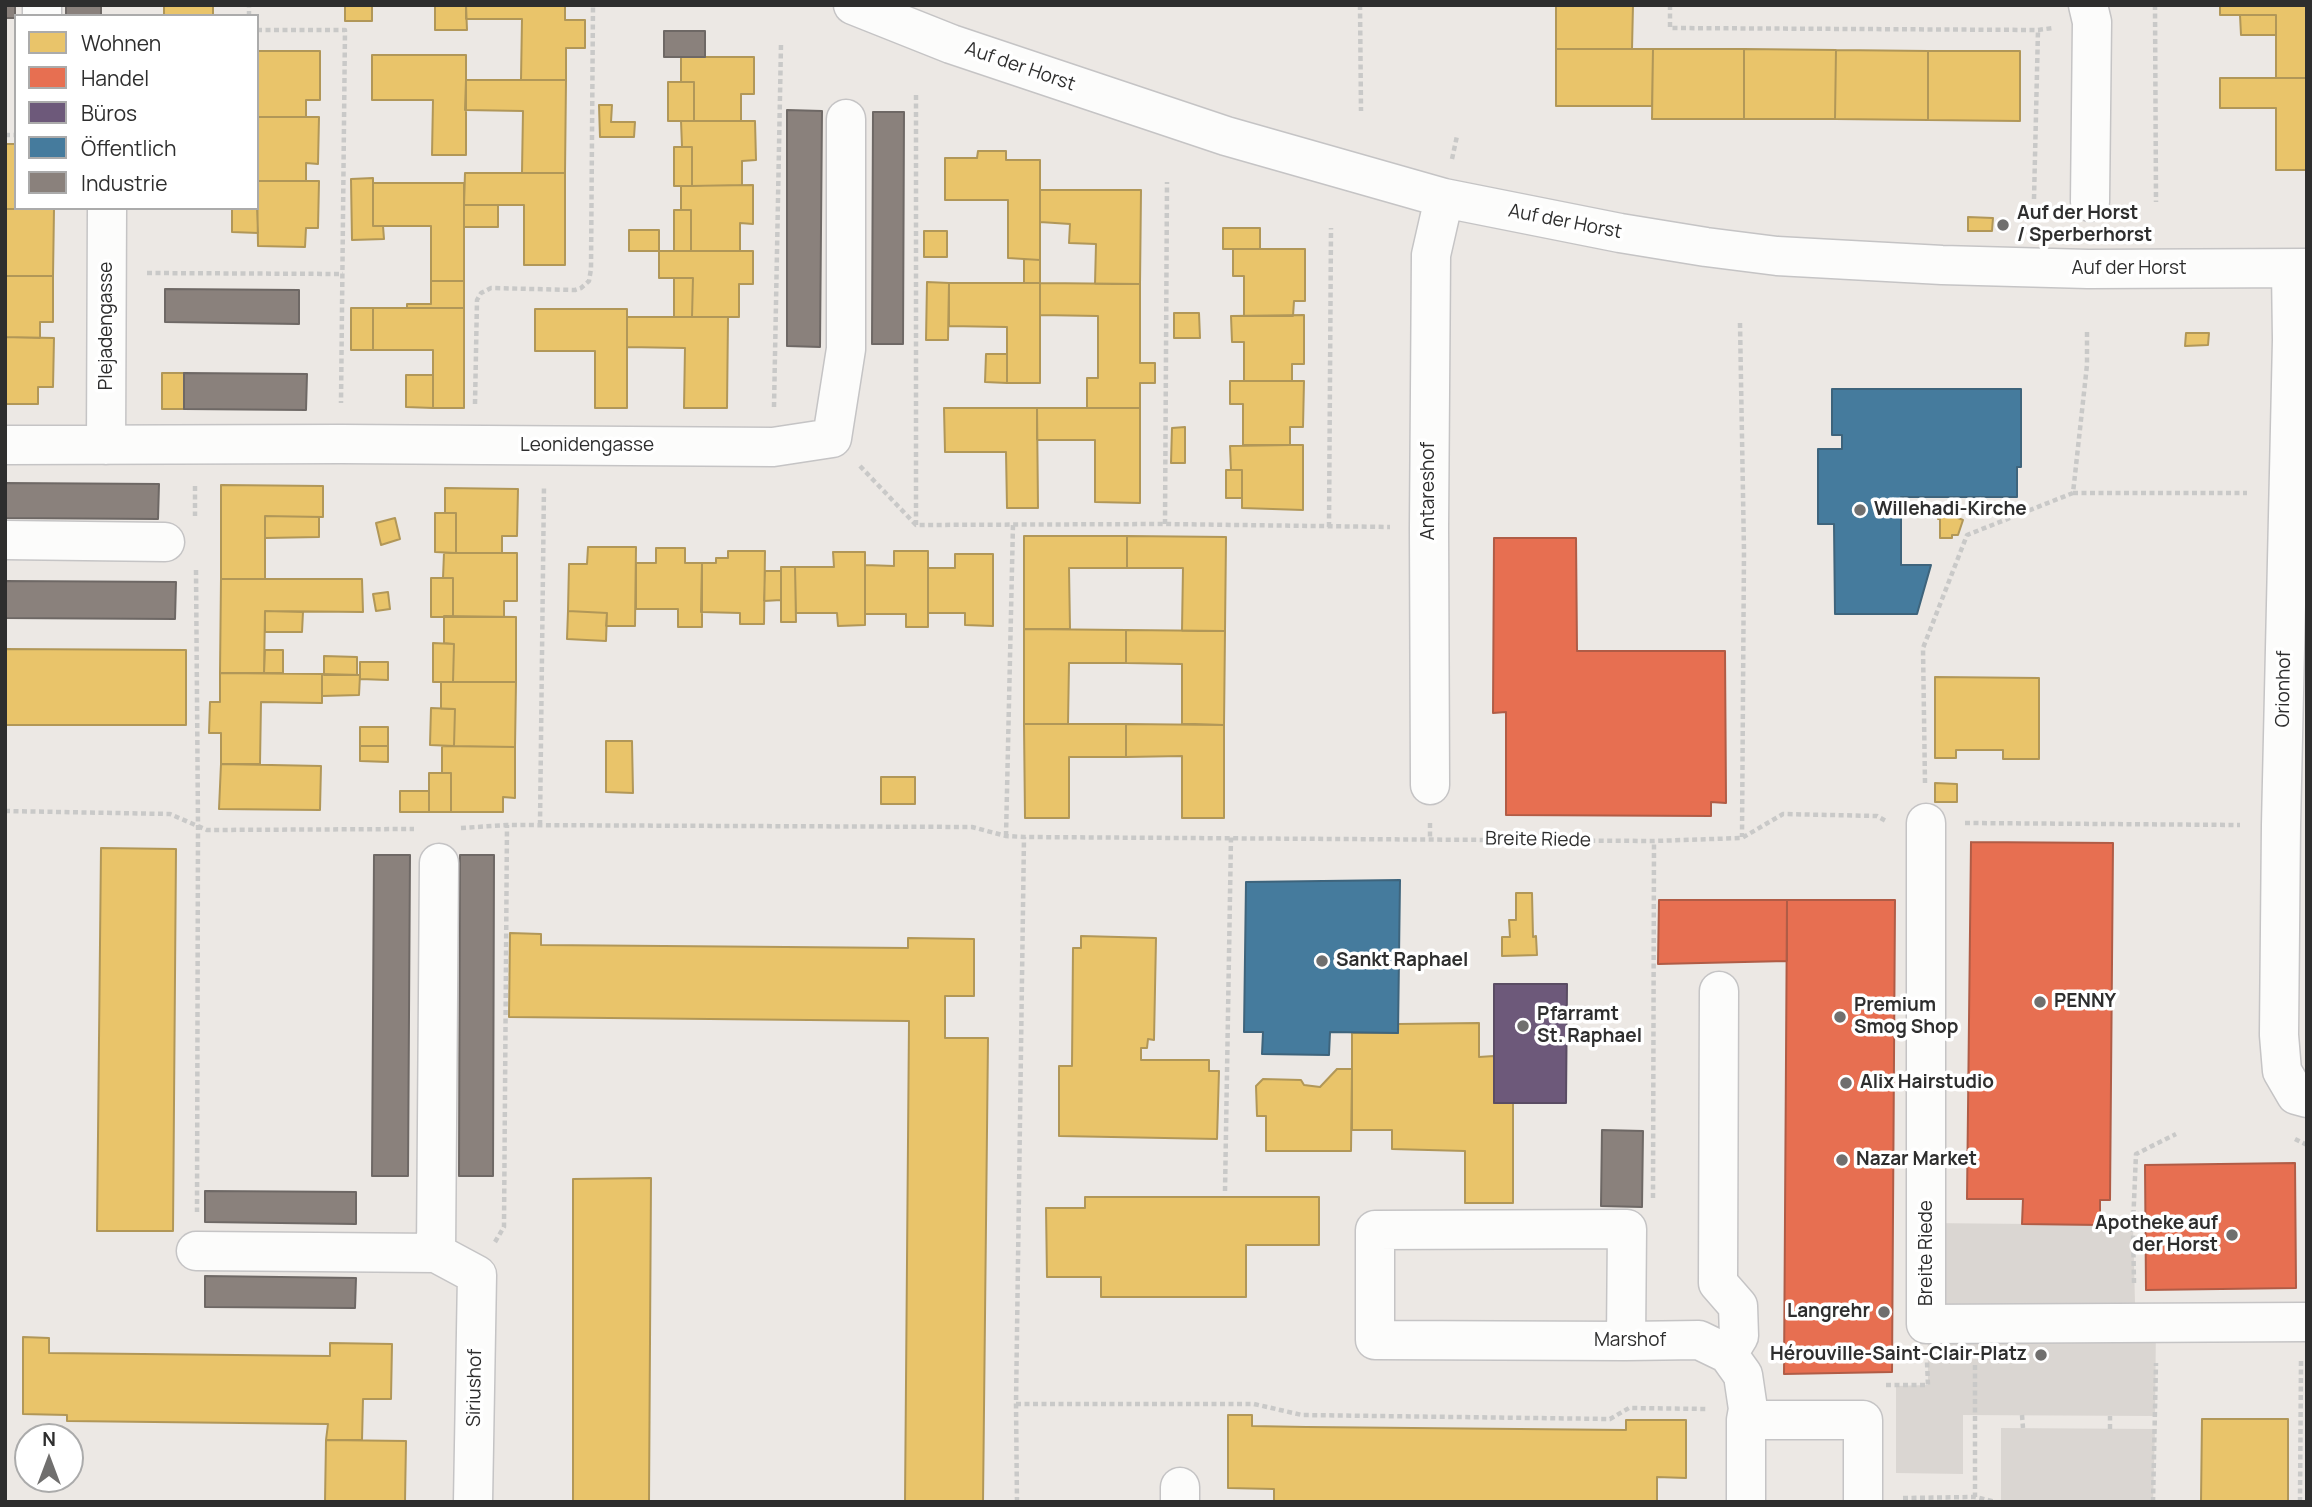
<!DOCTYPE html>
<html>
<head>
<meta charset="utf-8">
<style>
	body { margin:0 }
	#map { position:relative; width:2312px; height:1507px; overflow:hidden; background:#ece8e4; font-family:Manrope,sans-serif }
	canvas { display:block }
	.frame { position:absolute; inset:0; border:7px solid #2e2e2e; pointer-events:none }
	.legend { position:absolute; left:14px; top:14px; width:245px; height:196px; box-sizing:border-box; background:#fff; border:2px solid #ababab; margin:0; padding:9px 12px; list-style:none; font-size:21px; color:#2e2e2e }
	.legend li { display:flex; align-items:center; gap:14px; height:35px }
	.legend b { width:35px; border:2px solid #ababab }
	.north { position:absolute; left:14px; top:1423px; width:70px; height:70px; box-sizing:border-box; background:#fff; border:2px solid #ababab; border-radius:50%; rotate:0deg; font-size:19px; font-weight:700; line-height:28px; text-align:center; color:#2e2e2e }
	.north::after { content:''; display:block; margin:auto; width:24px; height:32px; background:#706f6e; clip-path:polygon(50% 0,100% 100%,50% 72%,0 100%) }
</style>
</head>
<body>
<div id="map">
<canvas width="2312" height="1507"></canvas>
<div class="frame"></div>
<ul class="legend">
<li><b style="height:19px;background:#e9c46a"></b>Wohnen</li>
<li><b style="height:19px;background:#e76f51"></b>Handel</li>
<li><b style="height:19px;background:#6d597a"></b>Büros</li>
<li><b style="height:19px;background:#457b9d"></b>Öffentlich</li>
<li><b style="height:19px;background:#8a817c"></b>Industrie</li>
</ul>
<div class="north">N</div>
</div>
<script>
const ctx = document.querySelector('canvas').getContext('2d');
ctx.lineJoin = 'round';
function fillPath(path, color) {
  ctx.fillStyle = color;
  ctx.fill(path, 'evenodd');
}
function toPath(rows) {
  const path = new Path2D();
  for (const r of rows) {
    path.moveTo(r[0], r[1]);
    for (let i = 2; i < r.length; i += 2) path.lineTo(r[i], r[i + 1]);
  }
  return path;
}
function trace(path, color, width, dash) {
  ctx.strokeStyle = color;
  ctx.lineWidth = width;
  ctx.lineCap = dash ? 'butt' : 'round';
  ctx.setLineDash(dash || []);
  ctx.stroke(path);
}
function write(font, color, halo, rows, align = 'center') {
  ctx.font = font + ' Manrope,sans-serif';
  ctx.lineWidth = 7;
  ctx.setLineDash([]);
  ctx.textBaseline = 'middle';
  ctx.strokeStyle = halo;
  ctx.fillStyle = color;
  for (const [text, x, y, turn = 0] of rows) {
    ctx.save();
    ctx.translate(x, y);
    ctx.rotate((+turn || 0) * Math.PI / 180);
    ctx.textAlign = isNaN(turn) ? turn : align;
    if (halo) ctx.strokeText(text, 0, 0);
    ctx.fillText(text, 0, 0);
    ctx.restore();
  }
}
fillPath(toPath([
	[1927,1223,2133,1225,2135,1303,2156,1324,2155,1416,1963,1415,1963,1474,1896,1473,1896,1386,1928,1385],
	[2001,1428,2155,1429,2153,1502,2001,1502]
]), '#dad6d2');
const homes = toPath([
	[164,5,213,5,213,16,164,16,164,5],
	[345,5,372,5,372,21,345,21,345,5],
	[435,5,466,5,467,30,435,30,435,5],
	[466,5,565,5,565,20,585,20,585,48,566,48,566,80,521,80,522,19,466,19,466,5],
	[1556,5,1633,5,1632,49,1556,49,1556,5],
	[2220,5,2307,5,2307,78,2276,78,2276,15,2220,15,2220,5],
	[2240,15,2276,15,2276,35,2241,35,2240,15],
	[1556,49,1653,49,1652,106,1556,106,1556,49],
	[1653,49,1744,49,1744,119,1652,119,1653,49],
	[1744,49,1836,50,1835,119,1744,119,1744,49],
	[1836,50,1928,51,1928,120,1835,119,1836,50],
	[257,51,320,51,320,100,306,100,306,117,257,117,257,51],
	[1928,51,2020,51,2020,121,1928,120,1928,51],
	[372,55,466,55,466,155,432,155,433,100,372,100,372,55],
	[681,57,754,57,754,94,741,94,741,121,694,121,694,82,681,82,681,57],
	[2220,78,2307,78,2307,170,2276,170,2276,108,2220,108,2220,78],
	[466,80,566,80,565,173,522,173,523,111,465,110,466,80],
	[668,82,694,82,694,121,668,121,668,82],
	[599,105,612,105,611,122,635,122,634,137,600,137,599,105],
	[257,117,319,117,318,164,306,163,306,181,257,181,257,117],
	[681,121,755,121,756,160,742,161,742,185,692,186,692,147,682,147,681,121],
	[5,144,16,144,16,208,42,209,5,209,5,144],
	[674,147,692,147,692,186,674,186,674,147],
	[978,151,1006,151,1006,160,1040,160,1040,260,1008,258,1008,200,945,200,945,158,977,158,978,151],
	[465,173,565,173,565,265,524,265,524,205,464,205,465,173],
	[373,178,373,226,383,226,384,239,352,240,351,179,373,178],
	[257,181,319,181,318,228,306,228,305,247,258,246,257,181],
	[373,183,464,183,464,281,431,281,431,226,373,226,373,183],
	[753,185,753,224,740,223,740,251,691,251,691,210,681,210,681,186,753,185],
	[1040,190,1141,190,1140,284,1095,284,1096,244,1069,243,1070,224,1040,222,1040,190],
	[464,205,498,205,498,227,464,227,464,205],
	[257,207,258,233,232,232,232,208,257,207],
	[5,209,54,209,53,276,5,276,5,209],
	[674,210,691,210,691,251,674,251,674,210],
	[1968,217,1993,218,1992,231,1968,231,1968,217],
	[1223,228,1260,228,1260,249,1223,249,1223,228],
	[629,230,659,230,659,251,629,251,629,230],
	[924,231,947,231,947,257,924,257,924,231],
	[1233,249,1305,249,1305,301,1294,301,1293,316,1244,316,1244,276,1233,276,1233,249],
	[659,251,753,251,753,284,739,284,739,317,692,317,693,278,659,278,659,251],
	[1024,259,1040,260,1040,283,1024,283,1024,259],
	[5,276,53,276,53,322,40,322,40,338,5,337,5,276],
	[674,278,693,278,692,317,674,317,674,278],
	[431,281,464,281,464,308,407,308,407,304,431,304,431,281],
	[927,282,949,283,948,340,926,340,927,282],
	[949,283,1040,283,1040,383,1007,383,1007,327,949,326,949,283],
	[1040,283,1140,284,1140,363,1155,363,1155,383,1140,383,1140,408,1087,408,1087,378,1098,378,1098,316,1040,315,1040,283],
	[351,308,373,308,373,350,351,350,351,308],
	[373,308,464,308,464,408,433,408,433,350,373,350,373,308],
	[535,309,627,309,627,408,595,408,595,351,535,351,535,309],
	[1174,313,1199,313,1200,338,1174,338,1174,313],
	[1304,315,1304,364,1292,364,1292,381,1244,381,1244,342,1232,342,1231,316,1304,315],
	[627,317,728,317,727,408,684,408,685,348,627,347,627,317],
	[2186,333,2209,333,2208,345,2185,346,2186,333],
	[5,337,54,338,53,387,38,387,38,404,5,404,5,337],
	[986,354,1007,354,1007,383,985,382,986,354],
	[162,373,184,373,184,409,162,409,162,373],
	[406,375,433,375,433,408,406,407,406,375],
	[1230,381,1304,381,1303,427,1290,427,1290,445,1243,445,1243,404,1230,404,1230,381],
	[944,408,1037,408,1038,508,1007,508,1006,452,945,452,944,408],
	[1037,408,1140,408,1140,503,1095,502,1095,440,1037,440,1037,408],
	[1185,427,1185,463,1171,463,1172,428,1185,427],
	[1290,445,1303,445,1303,510,1242,508,1242,470,1231,470,1230,446,1290,445],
	[1226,470,1242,470,1242,498,1226,498,1226,470],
	[221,485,323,486,323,517,265,516,265,579,221,579,221,485],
	[445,488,518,489,517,536,502,536,502,553,456,553,456,513,445,513,445,488],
	[435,513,456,513,456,553,435,552,435,513],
	[1938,514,1958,514,1958,518,1963,520,1958,535,1952,535,1952,538,1940,538,1940,519,1938,519,1938,514],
	[265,516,319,517,319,537,265,538,265,516],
	[395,518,400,539,381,545,376,523,395,518],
	[1024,536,1127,536,1127,568,1069,568,1070,629,1024,629,1024,536],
	[1127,536,1226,537,1225,631,1182,631,1183,568,1127,568,1127,536],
	[588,547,636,547,635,626,606,626,607,613,568,611,569,564,587,564,588,547],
	[656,548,685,548,685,563,702,563,702,627,678,627,678,609,636,609,636,563,656,563,656,548],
	[728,551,765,551,764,624,740,624,740,613,701,612,702,563,716,563,716,558,728,558,728,551],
	[894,551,928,551,928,627,906,627,906,614,865,614,865,565,894,566,894,551],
	[833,552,865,552,865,625,838,626,837,613,796,613,795,567,834,567,833,552],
	[444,553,517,553,517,601,504,601,504,617,453,617,453,578,443,578,444,553],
	[955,554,993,554,993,626,965,625,965,613,928,613,928,568,955,568,955,554],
	[781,567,795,567,796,622,781,622,781,567],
	[765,571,781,571,781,600,764,601,765,571],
	[431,578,453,578,453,617,431,617,431,578],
	[221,579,362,579,363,612,265,611,264,673,220,673,221,579],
	[388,592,390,609,376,611,373,594,388,592],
	[265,611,303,612,302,632,265,632,265,611],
	[568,611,607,613,606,641,567,639,568,611],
	[444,616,516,617,516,682,453,682,454,644,444,643,444,616],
	[1024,629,1126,630,1126,663,1069,663,1068,724,1024,724,1024,629],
	[1126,630,1225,631,1224,725,1182,724,1182,664,1126,663,1126,630],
	[433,643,454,644,453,682,433,682,433,643],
	[5,649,186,650,186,725,5,725,5,649],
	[265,650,283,650,283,673,264,673,265,650],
	[324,656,357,657,357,675,324,675,324,656],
	[360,662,388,662,388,680,360,679,360,662],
	[220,673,322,674,322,703,261,702,260,764,221,764,221,733,209,733,210,702,220,702,220,673],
	[322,674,360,675,359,695,322,696,322,674],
	[1935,677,2039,678,2039,759,2003,759,2003,750,1956,750,1956,758,1935,758,1935,677],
	[441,682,516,682,515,747,454,746,455,709,441,709,441,682],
	[431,708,455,709,454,746,430,745,431,708],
	[1024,724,1126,724,1126,757,1069,757,1069,818,1025,818,1024,724],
	[1126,724,1224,725,1224,818,1182,818,1182,756,1126,757,1126,724],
	[360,727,388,727,388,746,360,746,360,727],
	[606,741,632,741,633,793,606,792,606,741],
	[360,746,388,746,388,762,360,761,360,746],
	[442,746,515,747,515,798,503,797,503,812,451,812,451,773,442,773,442,746],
	[221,764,321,766,320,810,219,809,221,764],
	[429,773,451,773,451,812,429,812,429,773],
	[881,777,915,777,915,804,881,804,881,777],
	[1935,783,1957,784,1957,802,1935,802,1935,783],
	[400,791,429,791,429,812,400,812,400,791],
	[101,848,176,849,173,1231,97,1231,101,848],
	[1516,893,1532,893,1533,937,1536,936,1537,955,1502,956,1502,937,1510,937,1509,920,1516,920,1516,893],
	[510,933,541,934,541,945,908,948,908,938,974,939,974,996,945,996,945,1038,988,1038,983,1502,905,1502,909,1021,509,1017,510,933],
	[1081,936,1156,938,1154,1040,1148,1039,1147,1048,1141,1048,1141,1060,1209,1060,1209,1071,1219,1071,1217,1139,1059,1136,1059,1066,1072,1066,1073,948,1081,948,1081,936],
	[1479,1023,1479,1057,1494,1056,1494,1103,1513,1103,1513,1203,1465,1203,1465,1151,1392,1149,1392,1130,1352,1130,1352,1033,1398,1033,1398,1024,1479,1023],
	[1337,1069,1352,1069,1351,1151,1266,1151,1266,1116,1257,1116,1256,1086,1263,1079,1301,1080,1304,1085,1320,1087,1337,1069],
	[651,1178,649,1502,573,1502,573,1179,651,1178],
	[1085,1197,1319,1197,1319,1245,1246,1245,1246,1297,1101,1297,1101,1277,1047,1277,1046,1208,1085,1208,1085,1197],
	[23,1337,49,1338,49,1353,330,1356,330,1343,392,1344,391,1399,363,1399,362,1440,326,1440,328,1424,67,1421,67,1415,23,1414,23,1337],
	[1228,1415,1252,1415,1252,1426,1306,1427,1626,1430,1626,1420,1686,1420,1686,1478,1657,1477,1657,1502,1274,1502,1274,1489,1228,1488,1228,1415],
	[2202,1419,2288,1419,2288,1502,2201,1502,2202,1419],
	[326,1440,406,1441,405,1502,325,1502,326,1440]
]);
fillPath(homes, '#e9c46a');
trace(homes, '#b19758', 2);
const shops = toPath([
	[1494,538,1576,538,1577,651,1725,651,1726,803,1711,802,1711,816,1506,815,1506,712,1493,713,1494,538],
	[1971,842,2113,843,2110,1200,2100,1200,2100,1225,2022,1224,2023,1199,1967,1199,1971,842],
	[1659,900,1787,900,1787,961,1658,964,1659,900],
	[1787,900,1895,900,1892,1372,1784,1374,1787,900],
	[2295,1163,2296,1288,2146,1290,2145,1165,2295,1163]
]);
fillPath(shops, '#e76f51');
trace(shops, '#b05c46', 2);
const offices = toPath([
	[1494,984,1567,984,1566,1103,1494,1103,1494,984]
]);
fillPath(offices, '#6d597a');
trace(offices, '#5a4c63', 2);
const public = toPath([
	[1832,389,2021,389,2021,467,2017,467,2017,497,1901,497,1901,565,1931,565,1917,614,1835,614,1834,524,1818,524,1818,449,1842,449,1842,435,1832,435,1832,389],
	[1400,880,1398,1033,1330,1032,1329,1055,1262,1054,1263,1032,1244,1032,1246,882,1400,880]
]);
fillPath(public, '#457b9d');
trace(public, '#3e647c', 2);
const industry = toPath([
	[5,5,15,5,15,18,5,18,5,5],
	[66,5,101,5,101,16,66,16,66,5],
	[664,31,705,31,705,57,664,57,664,31],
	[787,110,822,111,820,347,787,346,787,110],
	[873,112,904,112,903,344,872,344,873,112],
	[165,289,299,290,299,324,165,322,165,289],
	[184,373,307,374,306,410,184,409,184,373],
	[5,483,159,484,158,519,5,518,5,483],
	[5,581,176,582,175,619,5,618,5,581],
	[374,855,410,855,408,1176,372,1176,374,855],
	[460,855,494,855,493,1176,459,1176,460,855],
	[1602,1130,1643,1131,1642,1207,1601,1206,1602,1130],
	[205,1191,356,1192,356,1224,205,1222,205,1191],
	[205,1276,356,1278,355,1308,205,1307,205,1276]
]);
fillPath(industry, '#8a817c');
trace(industry, '#6e6865', 2);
const minor = toPath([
	[853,5,951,44,1226,136,1444,198,1620,233,1706,247,1777,256,1942,265,2088,269,2307,268],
	[2088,5,2092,22,2090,202],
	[42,16,42,5],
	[2291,269,2292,340,2281,825,2279,1035,2282,1071,2296,1095,2307,1098],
	[5,445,341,444,773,447,832,438,846,349,846,119],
	[106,445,107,208],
	[5,540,165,542],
	[1430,785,1429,528,1431,255,1444,198],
	[1926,823,1926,1324,2307,1322],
	[1719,991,1718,1283,1738,1306,1739,1336,1728,1354],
	[196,1251,436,1253,477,1275,473,1502],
	[436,1253,439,863],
	[1626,1341,1627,1229,1375,1230,1375,1340,1626,1341,1699,1340,1728,1354,1743,1375,1748,1409,1746,1420,1746,1502],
	[1746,1420,1863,1420,1863,1502],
	[1180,1502,1180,1487]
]);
trace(minor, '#c5c4c5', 41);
trace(toPath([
	[1360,5,1361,111],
	[1670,5,1670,28,2038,30,2053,28],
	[2155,5,2156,202],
	[249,16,249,5],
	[257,30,345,30,341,403],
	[916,95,916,525],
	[5,135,16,135],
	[1452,159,1457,136],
	[2034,199,2038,30],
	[147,273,343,274],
	[1740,323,1744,551,1742,837],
	[475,404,477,300,481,293,491,288,575,290,581,288,589,281,591,269,593,5],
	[774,407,781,44],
	[860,466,916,525,1165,524,1390,527],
	[195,486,195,516],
	[2073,493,2247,493],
	[1165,524,1167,182],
	[1329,527,1331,228],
	[196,570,198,825,197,1212],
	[1925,783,1923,648,1967,535,2073,493,2087,365,2087,329],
	[5,811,170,814,207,830,414,829],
	[1430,823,1430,839],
	[1965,823,2240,825],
	[540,825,544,485],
	[461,828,507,825,972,827,1006,836,1024,837,1654,841,1742,838,1783,814,1877,816,1886,821],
	[1006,836,1013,524],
	[2295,1139,2307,1145],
	[1225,1191,1231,837],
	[1653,1198,1654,841],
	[495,1242,504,1227,507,825],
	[2134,1283,2133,1225,2136,1154,2176,1134],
	[1975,1365,1975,1497],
	[1886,1385,1928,1385,1927,1362],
	[1016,1404,1254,1404,1302,1415,1610,1419,1629,1408,1708,1409],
	[2022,1415,2023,1428],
	[2110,1429,2110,1416],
	[1903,1498,1975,1497,1996,1502],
	[1017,1502,1016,1404,1024,837],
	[2153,1502,2156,1363],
	[2300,1502,2301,1361]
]), '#c9c9c8', 4.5, [5, 3.5]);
trace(minor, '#fcfcfb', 38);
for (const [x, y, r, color] of [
	[2003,225,7,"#706f6e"],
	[1860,510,7,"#706f6e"],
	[1322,961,7,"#706f6e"],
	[2040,1002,7,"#706f6e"],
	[1840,1017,7,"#706f6e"],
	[1523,1026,7,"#706f6e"],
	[1846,1083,7,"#706f6e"],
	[1842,1160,7,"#706f6e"],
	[2232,1235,7,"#706f6e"],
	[1884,1312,7,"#706f6e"],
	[2041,1355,7,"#706f6e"]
]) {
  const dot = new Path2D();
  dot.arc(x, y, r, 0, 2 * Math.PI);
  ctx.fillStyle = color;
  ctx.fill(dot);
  trace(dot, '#fff', 2.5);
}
write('19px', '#2e2e2e', '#fff', [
	["Auf der Horst",1020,67,19],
	["Auf der Horst",1565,222,11],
	["Auf der Horst",2129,269],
	["Plejadengasse",107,326,-90],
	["Leonidengasse",587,446],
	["Antareshof",1429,491,-90],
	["Orionhof",2284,689,-89],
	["Breite Riede",1538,840,1],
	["Breite Riede",1927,1253,-90],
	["Marshof",1630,1341],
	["Siriushof",475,1388,-89]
]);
write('bold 19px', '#2e2e2e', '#fff', [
	["Auf der Horst",2017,214],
	["/ Sperberhorst",2017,236],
	["Willehadi-Kirche",1874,510],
	["Sankt Raphael",1336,961],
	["PENNY",2054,1002],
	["Premium",1854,1006],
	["Smog Shop",1854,1028],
	["Pfarramt",1537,1015],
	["St. Raphael",1537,1037],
	["Alix Hairstudio",1860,1083],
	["Nazar Market",1856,1160],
	["Apotheke auf",2218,1224,"right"],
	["der Horst",2218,1246,"right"],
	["Langrehr",1870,1312,"right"],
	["Hérouville-Saint-Clair-Platz",2027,1355,"right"]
], 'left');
</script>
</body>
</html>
